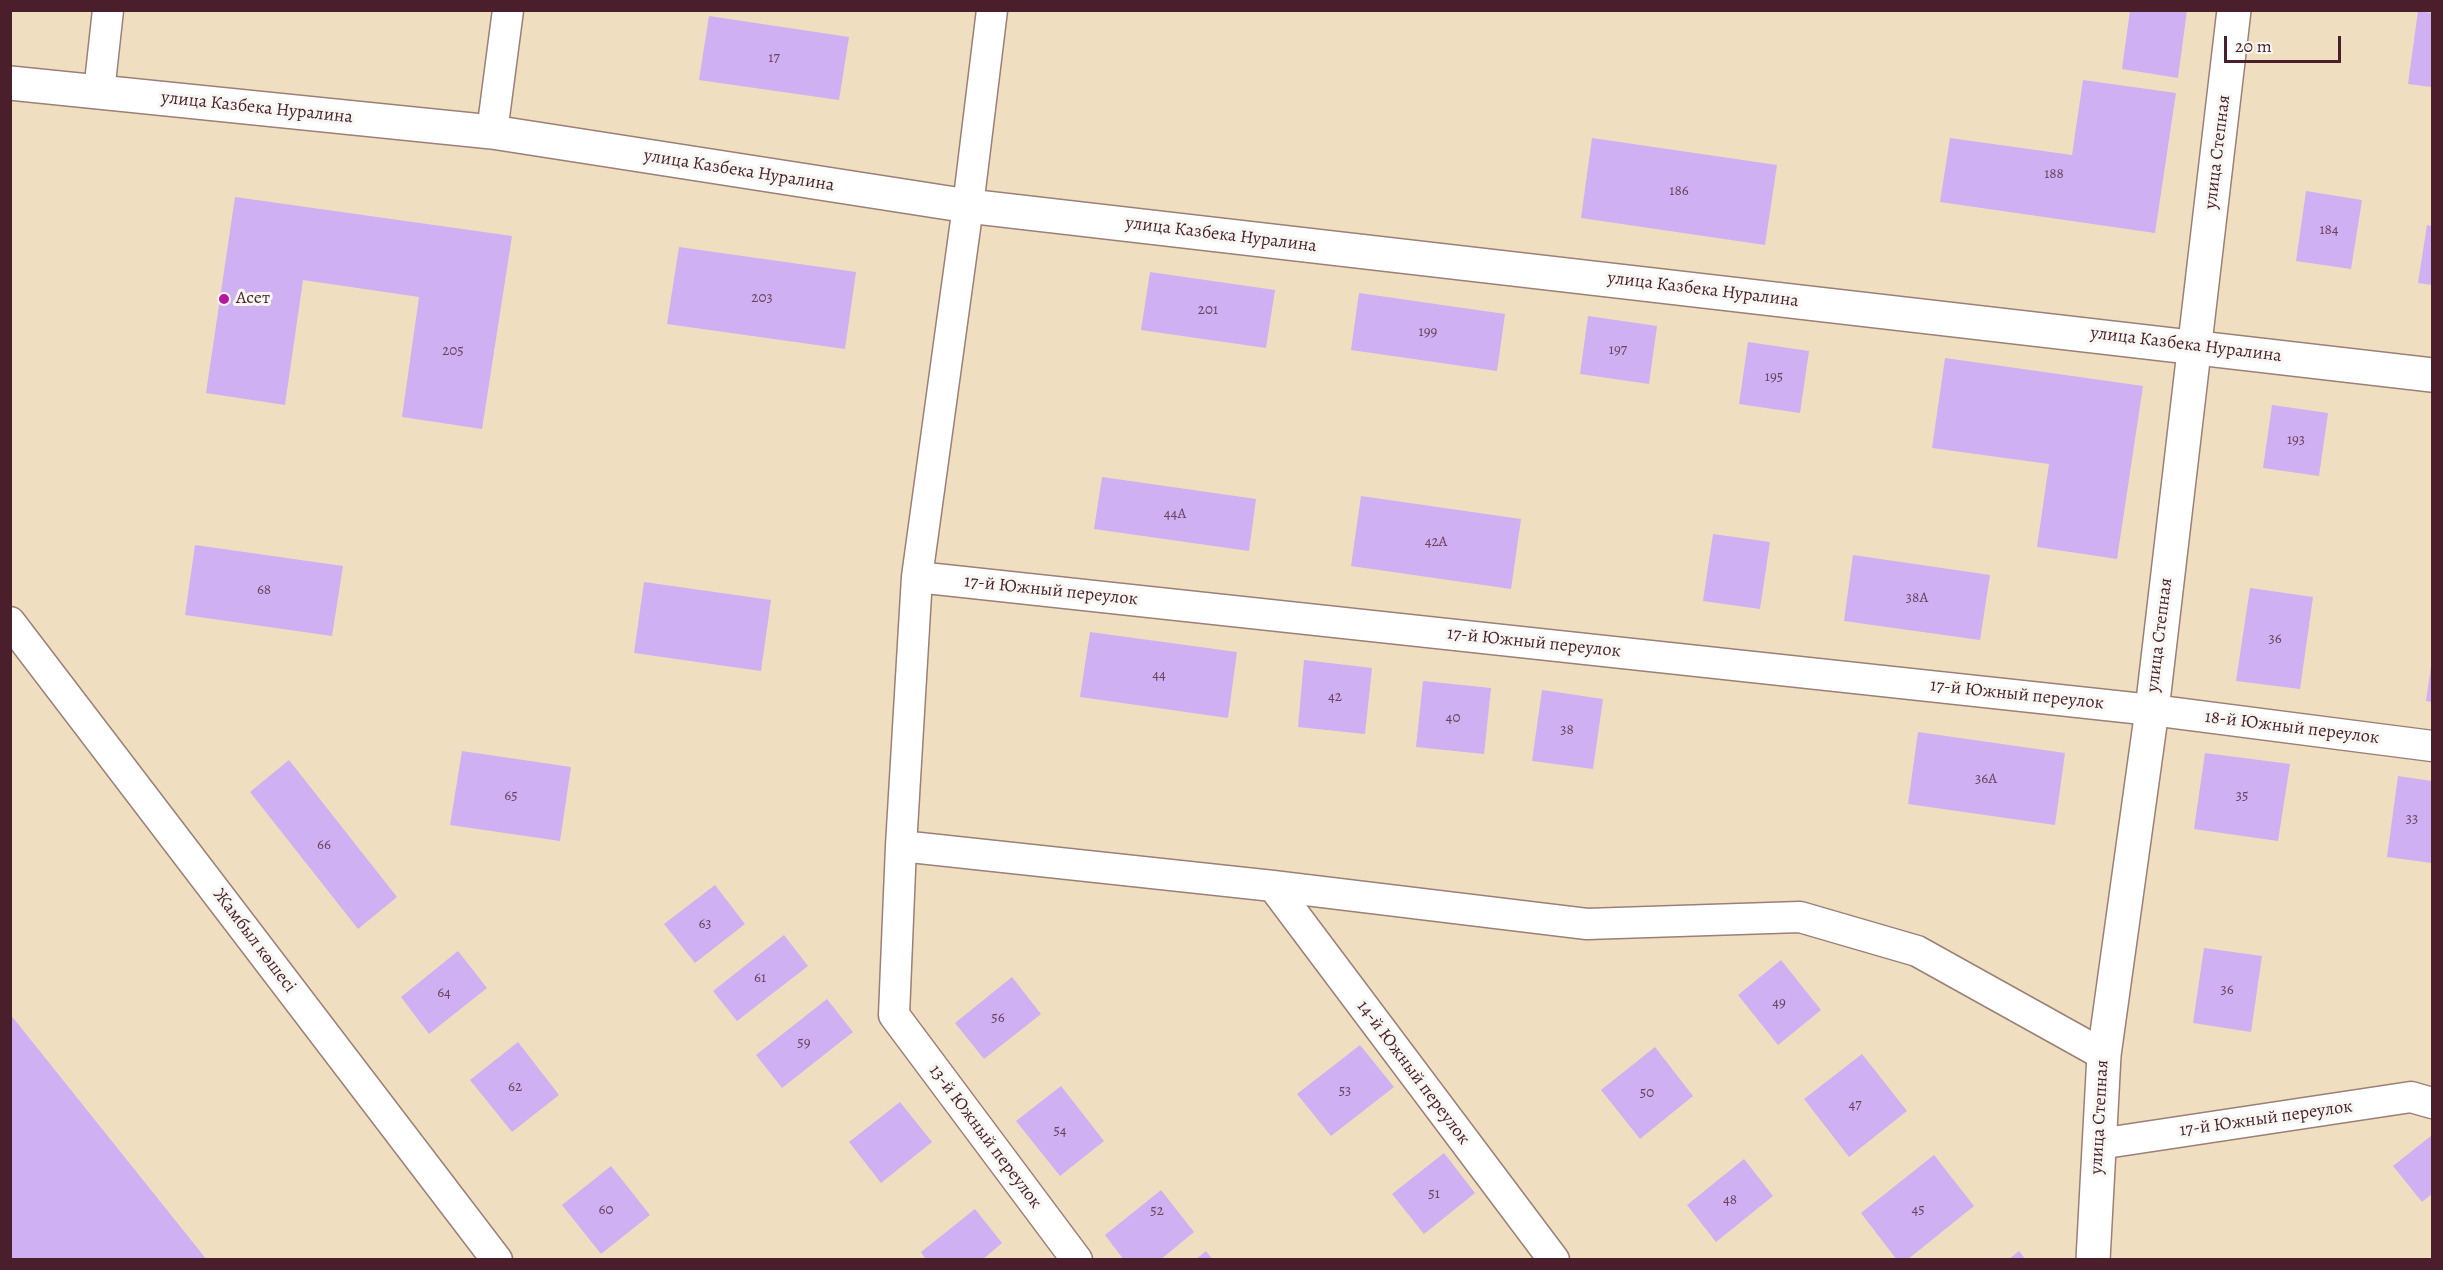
<!DOCTYPE html>
<html>
<head>
<meta charset="utf-8">
<style>
	body { margin:0 }
	#map { position:relative; width:2443px; height:1270px; overflow:hidden; background:#efdfc0; font-family:Alegreya,serif }
	canvas { display:block }
	.frame { position:absolute; inset:0; border:12px solid #4a1f2b; pointer-events:none }
	.scale { position:absolute; left:2224px; top:36px; width:117px; height:27px; box-sizing:border-box; border:3px solid #4a1f2b; border-top:0; padding-left:8px; font-size:18px; line-height:21px; white-space:nowrap; color:#4a1f2b; -webkit-text-stroke:4px #f6f6f2; paint-order:stroke }
</style>
</head>
<body>
<div id="map">
<canvas width="2443" height="1270"></canvas>
<div class="frame"></div>
<div class="scale">20 m</div>
</div>
<script>
const ctx = document.querySelector('canvas').getContext('2d');
ctx.lineJoin = 'round';
function fillPath(path, color) {
  ctx.fillStyle = color;
  ctx.fill(path, 'evenodd');
}
function toPath(rows) {
  const path = new Path2D();
  for (const r of rows) {
    path.moveTo(r[0], r[1]);
    for (let i = 2; i < r.length; i += 2) path.lineTo(r[i], r[i + 1]);
  }
  return path;
}
function trace(path, color, width, dash) {
  ctx.strokeStyle = color;
  ctx.lineWidth = width;
  ctx.lineCap = dash ? 'butt' : 'round';
  ctx.setLineDash(dash || []);
  ctx.stroke(path);
}
function write(font, color, halo, rows, align = 'center') {
  ctx.font = font + ' Alegreya,serif';
  ctx.lineWidth = 6;
  ctx.setLineDash([]);
  ctx.textBaseline = 'middle';
  ctx.strokeStyle = halo;
  ctx.fillStyle = color;
  for (const [text, x, y, turn = 0] of rows) {
    ctx.save();
    ctx.translate(x, y);
    ctx.rotate((+turn || 0) * Math.PI / 180);
    ctx.textAlign = isNaN(turn) ? turn : align;
    if (halo) ctx.strokeText(text, 0, 0);
    ctx.fillText(text, 0, 0);
    ctx.restore();
  }
}
fillPath(toPath([
	[2130,10,2187,10,2178,78,2122,69],
	[2418,11,2432,13,2432,87,2408,84],
	[709,16,849,37,839,100,699,80],
	[2083,80,2176,93,2155,233,1940,202,1950,138,2072,155],
	[1592,138,1777,165,1765,245,1581,218],
	[2306,191,2362,200,2351,269,2296,261],
	[235,197,512,236,482,429,402,417,419,297,303,280,285,405,206,393],
	[2427,225,2432,226,2432,285,2418,283],
	[679,247,856,272,845,349,667,324],
	[1150,272,1275,290,1266,348,1141,330],
	[1359,293,1505,314,1497,371,1351,350],
	[1588,316,1657,326,1649,384,1580,374],
	[1748,342,1809,351,1800,413,1739,404],
	[1945,358,2143,386,2117,559,2037,547,2049,464,1932,448],
	[2272,405,2328,413,2319,476,2263,468],
	[1102,477,1256,499,1249,551,1094,529],
	[1361,496,1521,519,1511,589,1351,566],
	[1713,534,1770,542,1760,609,1703,601],
	[195,545,343,566,332,636,185,615],
	[1853,555,1990,575,1980,640,1844,621],
	[644,582,771,600,761,671,634,653],
	[2250,588,2313,597,2300,689,2236,681],
	[1090,632,1237,652,1228,718,1080,697],
	[1304,660,1372,668,1365,734,1298,727],
	[2431,666,2432,666,2432,702,2426,701],
	[1423,681,1491,688,1484,754,1416,747],
	[1542,690,1603,699,1593,769,1532,761],
	[1918,732,2065,753,2055,825,1908,804],
	[462,751,571,767,560,841,450,825],
	[2205,753,2290,764,2278,841,2194,829],
	[289,760,397,897,358,929,250,792],
	[2398,776,2432,781,2432,863,2387,857],
	[715,885,745,924,695,963,664,924],
	[784,935,808,966,737,1021,713,991],
	[2204,948,2262,956,2251,1032,2193,1023],
	[458,951,487,988,429,1034,401,997],
	[1781,960,1821,1010,1778,1045,1738,995],
	[1012,977,1041,1014,984,1059,955,1023],
	[827,999,853,1032,782,1088,756,1055],
	[10,1014,207,1260,10,1260],
	[518,1042,559,1095,512,1132,470,1080],
	[1360,1045,1394,1087,1331,1136,1297,1094],
	[1655,1047,1693,1096,1640,1139,1601,1090],
	[1862,1054,1907,1111,1849,1157,1804,1099],
	[1061,1086,1104,1141,1060,1176,1016,1121],
	[900,1102,932,1142,881,1183,849,1142],
	[2432,1135,2432,1194,2422,1202,2393,1166],
	[1444,1153,1475,1193,1424,1234,1392,1194],
	[1934,1155,1974,1206,1907,1260,1897,1260,1861,1213],
	[1744,1159,1773,1196,1716,1242,1687,1205],
	[611,1166,650,1215,601,1254,562,1205],
	[1161,1190,1194,1232,1160,1260,1124,1260,1105,1235],
	[975,1209,1002,1243,982,1260,926,1260,921,1252],
	[1206,1251,1213,1260,1195,1260],
	[2019,1251,2026,1260,2008,1260]
]), '#cfb0f2');
const minor = toPath([
	[992,10,968,206,917,577,901,846,894,1015,1077,1260],
	[99,92,108,10],
	[492,132,508,10],
	[917,577,2152,710,2432,746],
	[10,622,497,1260],
	[901,846,1273,886,1587,924,1800,917,1917,951,2104,1055],
	[1273,886,1554,1260],
	[2099,1144,2411,1097,2432,1103]
]);
const tertiary = toPath([
	[10,83,492,132,968,206,2432,375],
	[2093,1260,2104,1055,2152,710,2234,10]
]);
trace(minor, '#9c7f76', 33);
trace(tertiary, '#9c7f76', 36);
trace(minor, '#fff', 30);
trace(tertiary, '#fff', 33);
for (const [x, y, r, color] of [
	[224,299,6,"#b5179e"]
]) {
  const dot = new Path2D();
  dot.arc(x, y, r, 0, 2 * Math.PI);
  ctx.fillStyle = color;
  ctx.fill(dot);
  trace(dot, '#f6f6f2', 2);
}
write('15px', '#6b435d', null, [
	["17",774,58],
	["188",2054,174],
	["186",1679,191],
	["184",2329,230],
	["203",762,298],
	["201",1208,310],
	["199",1428,332],
	["197",1618,350],
	["205",453,351],
	["195",1774,377],
	["193",2296,440],
	["44А",1175,514],
	["42А",1436,542],
	["68",264,590],
	["38А",1917,598],
	["36",2275,639],
	["44",1159,675],
	["42",1335,697],
	["40",1453,718],
	["38",1567,730],
	["36А",1986,779],
	["65",511,796],
	["35",2242,796],
	["33",2412,819],
	["66",324,845],
	["63",705,924],
	["61",760,978],
	["36",2227,990],
	["64",444,993],
	["49",1779,1003],
	["56",998,1018],
	["59",804,1043],
	["62",515,1087],
	["53",1345,1091],
	["50",1647,1093],
	["47",1855,1105],
	["54",1060,1131],
	["51",1434,1194],
	["48",1730,1200],
	["60",606,1210],
	["45",1918,1210],
	["52",1157,1211]
]);
write('18px', '#4a1f2b', '#f6f6f2', [
	["улица Казбека Нуралина",257,108,6],
	["улица Степная",2218,152,-83],
	["улица Казбека Нуралина",739,171,9],
	["улица Казбека Нуралина",1221,235,7],
	["улица Казбека Нуралина",1703,290,7],
	["улица Казбека Нуралина",2186,345,7],
	["17-й Южный переулок",1051,591,6],
	["улица Степная",2160,635,-83],
	["17-й Южный переулок",1534,643,6],
	["17-й Южный переулок",2017,695,6],
	["18-й Южный переулок",2292,728,7],
	["Жамбыл көшесі",254,941,53],
	["14-й Южный переулок",1413,1073,53],
	["улица Степная",2100,1117,-87],
	["17-й Южный переулок",2266,1119,-8],
	["13-й Южный переулок",985,1137,53]
]);
write('18px', '#4a1f2b', '#f6f6f2', [
	["Асет",236,299]
], 'left');
</script>
</body>
</html>
